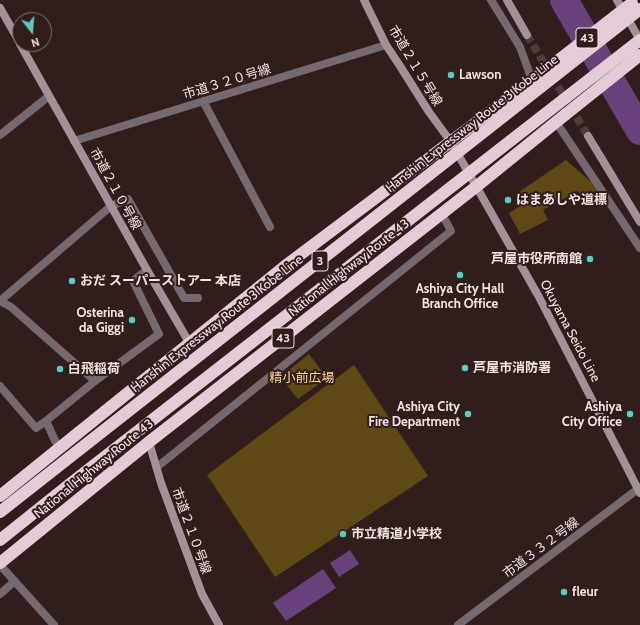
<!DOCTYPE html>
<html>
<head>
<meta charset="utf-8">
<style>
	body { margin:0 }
	#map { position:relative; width:640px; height:625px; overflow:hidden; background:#321d1d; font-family:Cabin,sans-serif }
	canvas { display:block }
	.north { position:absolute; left:12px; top:12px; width:40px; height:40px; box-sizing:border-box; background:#321d1d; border:1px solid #7f6d6c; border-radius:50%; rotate:163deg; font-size:11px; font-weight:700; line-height:16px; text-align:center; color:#f3e4e3 }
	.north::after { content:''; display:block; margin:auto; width:14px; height:18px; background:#59cebe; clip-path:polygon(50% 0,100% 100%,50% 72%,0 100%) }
</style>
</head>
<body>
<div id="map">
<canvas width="640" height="625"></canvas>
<div class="north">N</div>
</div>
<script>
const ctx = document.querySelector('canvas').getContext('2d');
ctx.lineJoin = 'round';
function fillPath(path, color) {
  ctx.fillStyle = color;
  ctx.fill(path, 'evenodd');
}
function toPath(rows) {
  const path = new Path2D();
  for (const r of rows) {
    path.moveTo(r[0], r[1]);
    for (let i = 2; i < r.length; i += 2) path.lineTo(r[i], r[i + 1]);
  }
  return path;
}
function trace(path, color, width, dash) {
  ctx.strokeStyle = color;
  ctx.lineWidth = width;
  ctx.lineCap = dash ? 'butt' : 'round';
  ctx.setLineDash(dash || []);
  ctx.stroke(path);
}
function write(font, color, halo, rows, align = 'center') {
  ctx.font = font + ' Cabin,"Noto Sans JP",sans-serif';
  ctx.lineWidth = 4;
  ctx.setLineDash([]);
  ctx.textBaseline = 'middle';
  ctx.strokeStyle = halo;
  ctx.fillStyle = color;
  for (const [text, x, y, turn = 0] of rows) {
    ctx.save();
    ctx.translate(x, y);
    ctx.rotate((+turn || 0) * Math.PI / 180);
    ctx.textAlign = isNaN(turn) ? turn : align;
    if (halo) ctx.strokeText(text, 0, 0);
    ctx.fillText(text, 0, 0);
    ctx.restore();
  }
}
fillPath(toPath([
	[566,160,592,183,598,193,585,200,578,191,543,210,548,220,520,234,509,213,522,205,516,194],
	[309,354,327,378,298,399,280,377],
	[354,365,428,476,275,577,207,475]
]), '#5e4813');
fillPath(toPath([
	[350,550,359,564,339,577,330,563],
	[323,569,336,588,286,621,273,603]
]), '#69427c');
trace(toPath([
	[564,0,640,131]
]), '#69427c', 28);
trace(toPath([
	[527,35,588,136]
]), '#4f3b3b', 8, [8, 4]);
trace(toPath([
	[491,0,520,47,532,80],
	[203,101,270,227],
	[556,122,640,248],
	[0,135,49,96],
	[74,141,386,45],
	[0,301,111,206,128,199,184,298,198,298],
	[0,301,11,307,95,381],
	[0,386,36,428,46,421],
	[59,449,46,421,95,381,159,334,133,281,147,270],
	[157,467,451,231,442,214],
	[0,565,54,625],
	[0,594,15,581],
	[458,625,638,489]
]), '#73696e', 8);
trace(toPath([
	[364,0,386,45,400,66,429,112,451,142,539,297,640,493],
	[507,0,527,35],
	[617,0,640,40],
	[0,8,20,43],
	[20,44,147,270,190,344],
	[588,136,640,222],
	[149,442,161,483,202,594,219,625]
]), '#a19198', 8);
trace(toPath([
	[0,496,289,263,542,73],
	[0,563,149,442,477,186,566,114]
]), '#e4cbd7', 12);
trace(toPath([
	[542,73,632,3],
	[566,114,640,55],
	[0,512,640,9],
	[0,540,70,484,640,40]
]), '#e4cbd7', 12);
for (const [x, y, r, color] of [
	[451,75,4,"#59cebe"],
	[508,200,4,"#59cebe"],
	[590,259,4,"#59cebe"],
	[460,275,4,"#59cebe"],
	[72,281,4,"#59cebe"],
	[132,320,4,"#59cebe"],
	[465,368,4,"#59cebe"],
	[60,369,4,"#59cebe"],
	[468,414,4,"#59cebe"],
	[630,414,4,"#59cebe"],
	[343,534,4,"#59cebe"],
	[564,592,4,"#59cebe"]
]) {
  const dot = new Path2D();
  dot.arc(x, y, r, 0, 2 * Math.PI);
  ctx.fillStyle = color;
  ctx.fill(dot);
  trace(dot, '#321d1d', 1.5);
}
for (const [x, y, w] of [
	[587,38,22],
	[320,261,16],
	[283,338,22]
]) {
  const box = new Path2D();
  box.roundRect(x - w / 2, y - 10, w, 20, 3);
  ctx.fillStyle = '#321d1d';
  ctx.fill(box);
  trace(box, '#f3e4e3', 1);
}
write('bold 12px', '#f3e4e3', null, [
	["43",587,38],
	["3",320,261],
	["43",283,338]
]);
write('13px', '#f3e4e3', '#321d1d', [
	["市道２１５号線",415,66,59],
	["市道３２０号線",227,82,-17],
	["Hanshin Expressway Route 3 Kobe Line",472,124,-38],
	["市道２１０号線",115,189,61],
	["National Highway Route 43",349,268,-38],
	["Hanshin Expressway Route 3 Kobe Line",217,324,-38],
	["Okuyama Seido Line",570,331,62],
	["National Highway Route 43",94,469,-39],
	["市道２１０号線",191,531,70],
	["市道３３２号線",541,548,-37]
]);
write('bold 13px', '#f3e4e3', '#321d1d', [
	["Lawson",459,75],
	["はまあしや道標",516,200],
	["芦屋市役所南館",582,259,"right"],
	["おだ スーパーストアー 本店",80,281],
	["Ashiya City Hall",460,289,"center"],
	["Branch Office",460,304,"center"],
	["Osterina",124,313,"right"],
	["da Giggi",124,328,"right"],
	["芦屋市消防署",473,368],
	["白飛稲荷",68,369],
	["Ashiya City",460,407,"right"],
	["Fire Department",460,422,"right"],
	["Ashiya",622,407,"right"],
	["City Office",622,422,"right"],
	["市立精道小学校",351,534],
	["fleur",572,592]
], 'left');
write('13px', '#ffda8c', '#321d1d', [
	["精小前広場",302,378]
]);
</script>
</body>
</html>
